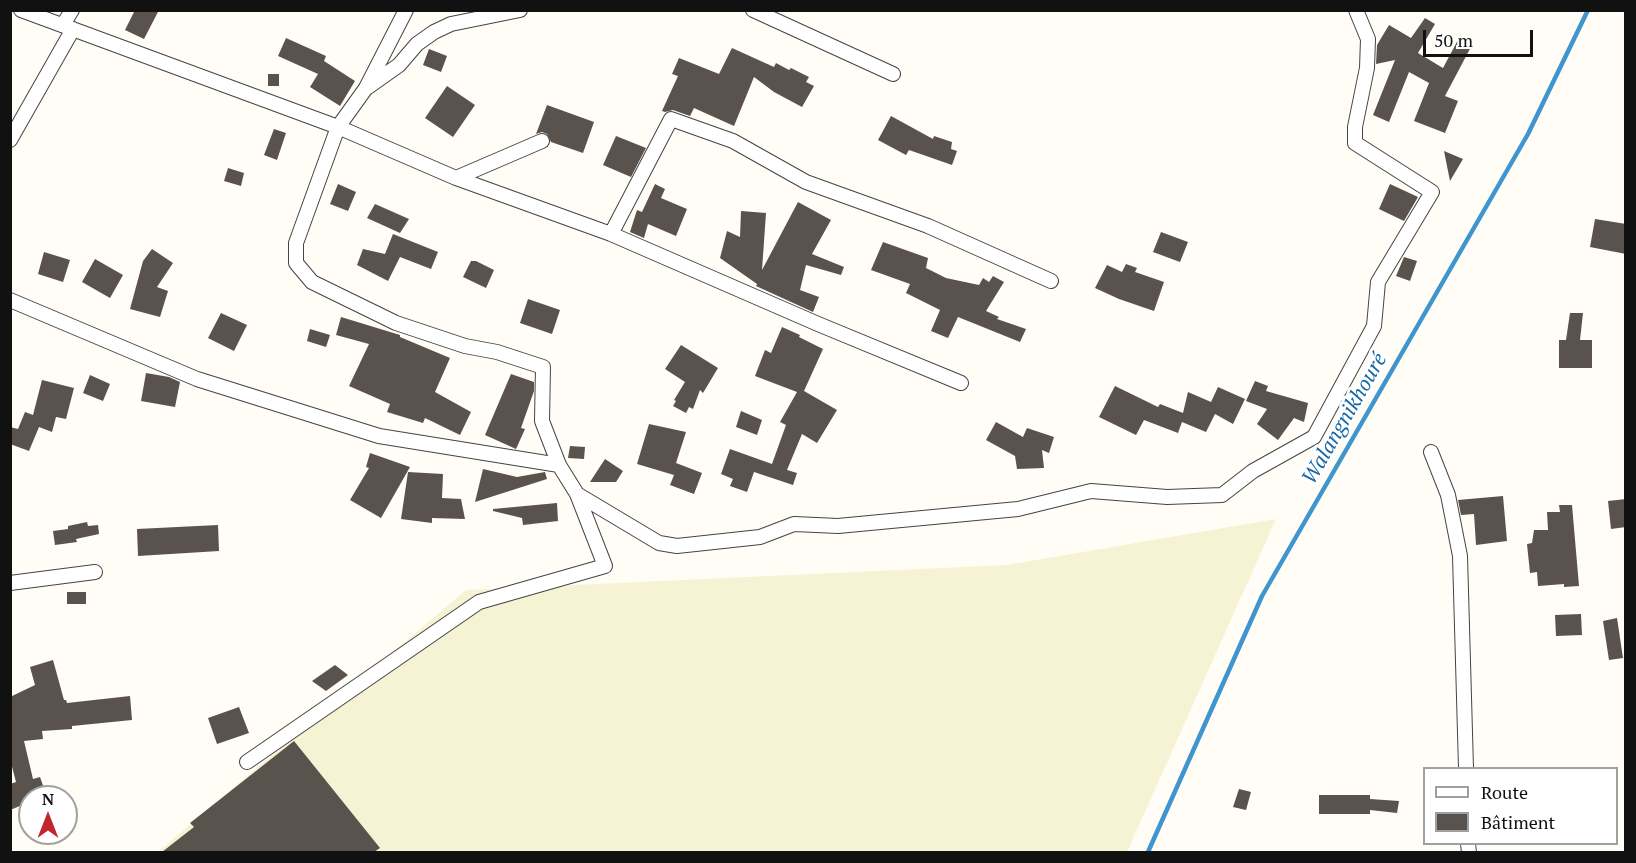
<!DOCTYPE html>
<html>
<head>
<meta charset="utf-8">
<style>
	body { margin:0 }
	#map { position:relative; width:1636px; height:863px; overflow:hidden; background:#fffdf5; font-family:"PT Serif",serif }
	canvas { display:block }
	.frame { position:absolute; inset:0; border:12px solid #111; pointer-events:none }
	.legend { position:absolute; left:1423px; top:767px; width:195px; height:78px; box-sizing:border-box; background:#fff; border:2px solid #a0a0a0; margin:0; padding:8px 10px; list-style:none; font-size:18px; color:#111 }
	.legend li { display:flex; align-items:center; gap:12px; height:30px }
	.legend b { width:30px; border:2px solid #a0a0a0 }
	.north { position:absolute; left:18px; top:785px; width:60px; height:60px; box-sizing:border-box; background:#fff; border:2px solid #a0a0a0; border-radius:50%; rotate:0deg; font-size:16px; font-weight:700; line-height:24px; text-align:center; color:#111 }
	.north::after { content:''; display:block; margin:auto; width:21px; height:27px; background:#c4262e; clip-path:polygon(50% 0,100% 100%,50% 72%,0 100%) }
	.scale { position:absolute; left:1423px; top:30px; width:110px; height:27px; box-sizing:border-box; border:3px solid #111; border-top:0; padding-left:8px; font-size:18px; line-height:21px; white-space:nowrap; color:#111; -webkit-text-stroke:4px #fff; paint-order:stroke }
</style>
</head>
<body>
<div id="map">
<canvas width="1636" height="863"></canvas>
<div class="frame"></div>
<ul class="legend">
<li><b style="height:8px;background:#fff"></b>Route</li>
<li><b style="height:16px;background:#5a524d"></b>Bâtiment</li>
</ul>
<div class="north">N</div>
<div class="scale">50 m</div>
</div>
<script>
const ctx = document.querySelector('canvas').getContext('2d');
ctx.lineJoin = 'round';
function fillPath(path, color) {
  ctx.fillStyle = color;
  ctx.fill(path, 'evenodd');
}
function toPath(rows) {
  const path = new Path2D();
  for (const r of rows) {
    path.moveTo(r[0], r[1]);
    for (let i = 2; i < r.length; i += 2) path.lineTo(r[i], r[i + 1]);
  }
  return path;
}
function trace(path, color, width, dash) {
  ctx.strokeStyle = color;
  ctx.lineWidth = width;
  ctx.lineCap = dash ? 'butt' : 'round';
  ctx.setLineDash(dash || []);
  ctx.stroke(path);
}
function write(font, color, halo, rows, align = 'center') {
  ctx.font = font + ' "PT Serif",serif';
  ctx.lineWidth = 6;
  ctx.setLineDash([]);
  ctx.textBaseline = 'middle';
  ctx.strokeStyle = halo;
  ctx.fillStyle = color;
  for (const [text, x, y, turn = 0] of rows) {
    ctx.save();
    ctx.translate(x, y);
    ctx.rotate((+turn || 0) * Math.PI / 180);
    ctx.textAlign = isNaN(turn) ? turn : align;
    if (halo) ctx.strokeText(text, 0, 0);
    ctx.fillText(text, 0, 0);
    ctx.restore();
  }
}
fillPath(toPath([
	[1276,519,1127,852,158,852,466,590,1007,565]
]), '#f6f3d4');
trace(toPath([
	[1148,852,1262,596,1528,134,1588,10]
]), '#3f96cf', 4.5);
fillPath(toPath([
	[135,10,159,10,144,39,125,30],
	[1425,18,1435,24,1418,53,1443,68,1459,38,1472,45,1445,96,1458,101,1445,133,1414,121,1429,83,1409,72,1389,122,1373,115,1395,60,1376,64,1377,45,1389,25,1411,38],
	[286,38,326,56,324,61,355,81,340,106,310,87,318,74,278,56],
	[732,48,774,67,776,63,789,70,791,68,809,77,806,82,814,86,802,107,774,92,754,77,734,126,694,108,690,116,673,110,665,112,662,111,678,76,672,74,679,58,719,74],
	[429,49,447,56,441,72,423,65],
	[268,74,279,74,279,86,268,86],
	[447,86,475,105,453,137,425,118],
	[547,105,594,122,583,153,551,142,547,134,542,132,536,134],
	[891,116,933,139,934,136,952,142,951,149,957,151,952,165,909,150,906,155,878,140],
	[274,129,286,133,277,160,264,155],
	[616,136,646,148,631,177,603,165],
	[1444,151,1463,159,1450,181],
	[228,168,244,173,241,186,224,181],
	[338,184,356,192,348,211,330,204],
	[655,184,665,189,661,198,687,209,676,236,648,224,644,238,630,232,637,210,642,212],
	[1390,184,1418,197,1404,221,1379,209],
	[798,202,831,220,812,254,844,267,841,275,806,265,800,290,819,297,813,312,756,286,757,284,720,258,727,231,740,237,741,211,766,213,762,270],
	[375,204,409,219,400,233,367,218],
	[1595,219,1626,224,1626,254,1590,247],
	[1161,232,1188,242,1180,262,1153,252],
	[393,234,438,252,431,269,400,257,388,281,357,265,363,249,385,254],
	[883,242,928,258,926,268,946,278,979,285,983,278,989,282,993,276,1004,282,986,311,999,317,997,319,1026,329,1020,342,958,317,948,338,931,331,940,310,906,293,910,284,871,270],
	[152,249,173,263,157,287,168,291,160,317,130,309,143,261],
	[44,252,70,260,63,282,38,274],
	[1404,257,1417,261,1410,281,1396,276],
	[95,259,123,275,110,298,82,282],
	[471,261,476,261,494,270,486,288,463,277],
	[1126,264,1137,268,1135,272,1164,282,1154,311,1119,299,1095,288,1107,265,1122,272],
	[528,299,560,310,552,334,520,323],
	[221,313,247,325,234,351,208,338],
	[1570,313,1583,313,1580,340,1592,340,1592,368,1559,368,1559,340,1566,340],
	[341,317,400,335,400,337,450,358,435,392,471,412,460,435,425,418,423,423,387,412,390,404,349,386,369,344,336,335],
	[782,327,800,335,799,337,823,349,804,391,837,410,817,443,802,434,787,470,797,473,793,485,754,472,747,492,730,486,733,479,721,474,730,449,772,464,786,425,780,422,797,392,755,376,765,350,771,353],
	[310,329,330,335,326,347,307,341],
	[681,345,718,368,703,393,700,390,693,409,689,407,686,413,673,406,676,401,674,400,685,382,665,369],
	[146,373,169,377,180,382,175,407,141,401],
	[511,374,534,382,534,391,521,428,525,429,516,449,485,435],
	[90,375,110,384,103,401,83,393],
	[42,380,74,388,66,419,56,417,52,432,39,427,29,451,10,444,10,427,18,429,25,412,33,415],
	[1255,381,1268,386,1266,391,1308,403,1304,422,1294,418,1278,440,1257,424,1267,409,1246,401],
	[1115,386,1158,407,1160,404,1183,413,1188,392,1211,402,1218,387,1245,399,1233,424,1215,414,1206,432,1182,422,1178,433,1144,420,1136,435,1099,417],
	[741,411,762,420,757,435,736,427],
	[996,422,1023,437,1027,428,1054,437,1049,453,1042,450,1044,468,1017,469,1015,456,986,440],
	[649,424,686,432,676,463,702,473,694,494,670,485,674,475,637,464],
	[570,446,585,447,584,459,568,458],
	[370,453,410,467,381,518,350,500,369,468,366,467],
	[605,459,623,471,616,482,590,482],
	[483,469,517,477,545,472,547,479,475,502],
	[408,472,443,474,442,498,461,499,465,519,432,518,432,523,401,519],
	[1503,496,1507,541,1476,545,1474,514,1461,515,1458,500],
	[1626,499,1626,527,1611,529,1608,501],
	[557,503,558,521,523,525,522,518,493,511,493,509],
	[1559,505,1572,505,1579,586,1564,587,1564,584,1538,586,1537,572,1530,573,1527,544,1532,543,1534,530,1548,530,1547,512,1560,512],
	[87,522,88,526,98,525,99,534,76,539,77,542,55,545,53,531,68,529,68,526],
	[218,525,219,551,138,556,137,529],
	[67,592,86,592,86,604,67,604],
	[1581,614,1582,635,1556,636,1555,615],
	[1617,618,1623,658,1609,660,1603,621],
	[53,660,64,700,66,700,67,703,130,696,132,720,72,726,72,729,42,731,43,739,24,741,33,779,40,777,46,794,38,797,30,797,30,802,10,810,10,784,16,782,10,759,10,697,35,685,30,667],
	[335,665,348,675,326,691,312,681],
	[239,707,249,733,217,744,208,718],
	[294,741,380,848,374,852,162,852,194,827,190,823],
	[1239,789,1251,792,1246,810,1233,807],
	[1319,795,1370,795,1370,799,1399,801,1397,813,1370,810,1370,814,1319,814]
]), '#5a524d');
const street = toPath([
	[21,10,338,127,456,178,611,234,818,324,961,383],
	[406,10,366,88,338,127,296,243,296,263,312,282,396,323,465,346,497,352,543,367,542,421,559,465,577,494,659,543,677,546,760,537,794,524,838,526,1018,509,1091,491,1167,497,1222,495,1253,471,1314,437,1374,326,1378,282,1432,192,1355,143,1355,127,1367,68,1368,39,1356,10],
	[753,10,893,74],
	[63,25,72,10],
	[368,87,399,65,417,44,434,32,451,24,520,10],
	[10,140,73,29],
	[456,178,542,141],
	[611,234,671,119,733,141,806,182,928,226,1051,281],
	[10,300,197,379,379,436,559,465],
	[1431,452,1448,495,1460,556,1466,768],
	[10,583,95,572],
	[247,762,479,602,605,566,577,494],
	[1468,844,1469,852]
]);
trace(street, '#444', 16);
trace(street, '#fff', 14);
write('italic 21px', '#1768a6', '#fff', [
	["Walangnikhouré",1345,419,-60]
]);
</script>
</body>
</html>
